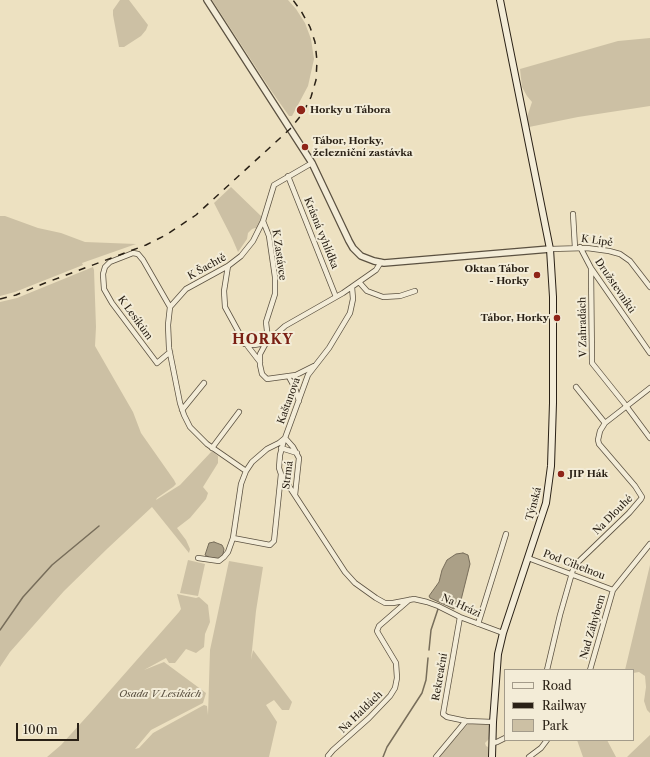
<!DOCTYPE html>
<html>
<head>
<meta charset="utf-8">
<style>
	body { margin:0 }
	#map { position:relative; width:650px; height:757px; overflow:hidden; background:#ede1c1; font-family:"Libre Caslon Text",serif }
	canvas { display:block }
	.legend { position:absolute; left:504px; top:669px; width:130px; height:72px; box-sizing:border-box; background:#f3ecd7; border:1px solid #a39b8a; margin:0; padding:5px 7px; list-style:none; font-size:12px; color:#2a2116 }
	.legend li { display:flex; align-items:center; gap:8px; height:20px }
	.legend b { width:20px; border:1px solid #a39b8a }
	.scale { position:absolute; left:16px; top:723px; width:63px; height:18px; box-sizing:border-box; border:2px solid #2a2116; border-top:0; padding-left:5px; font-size:12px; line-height:14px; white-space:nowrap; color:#2a2116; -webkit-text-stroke:3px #f3ecd7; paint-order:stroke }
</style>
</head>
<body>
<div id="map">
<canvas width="650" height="757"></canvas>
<ul class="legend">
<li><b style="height:5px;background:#f3ecd7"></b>Road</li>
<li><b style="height:5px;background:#2a2116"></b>Railway</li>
<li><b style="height:11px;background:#ccc0a4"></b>Park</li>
</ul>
<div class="scale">100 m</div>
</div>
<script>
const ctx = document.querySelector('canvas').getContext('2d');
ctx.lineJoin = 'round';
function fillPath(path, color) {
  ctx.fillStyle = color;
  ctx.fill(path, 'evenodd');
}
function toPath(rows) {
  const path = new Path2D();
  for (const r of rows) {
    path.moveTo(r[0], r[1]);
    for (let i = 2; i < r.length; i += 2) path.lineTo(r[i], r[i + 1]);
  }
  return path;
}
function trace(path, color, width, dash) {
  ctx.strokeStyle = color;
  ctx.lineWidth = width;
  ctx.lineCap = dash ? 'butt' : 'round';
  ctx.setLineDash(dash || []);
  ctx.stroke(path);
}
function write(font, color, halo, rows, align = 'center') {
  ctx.font = font + ' "Libre Caslon Text",serif';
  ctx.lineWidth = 4;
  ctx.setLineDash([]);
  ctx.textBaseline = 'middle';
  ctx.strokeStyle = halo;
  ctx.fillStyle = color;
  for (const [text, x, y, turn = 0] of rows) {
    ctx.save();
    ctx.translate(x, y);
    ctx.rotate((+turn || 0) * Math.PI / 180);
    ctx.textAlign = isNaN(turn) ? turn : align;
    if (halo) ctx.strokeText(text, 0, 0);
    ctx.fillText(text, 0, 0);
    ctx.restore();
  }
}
fillPath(toPath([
	[120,0,129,0,148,25,146,30,141,36,124,47,119,47,113,15,113,10],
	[212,0,288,0,296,9,305,23,311,39,314,59,308,86,292,116,289,116,270,89],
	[650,38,650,106,578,117,529,127,527,117,532,102,527,96,522,87,520,69,618,41],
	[231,187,262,217,257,229,255,228,252,229,248,233,247,239,238,252,232,238,214,203],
	[0,216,5,216,38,228,61,233,85,242,136,244,82,263,83,265,15,292,0,296],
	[93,267,94,270,96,327,95,346,133,412,141,433,174,480,176,484,173,487,157,498,156,500,180,485,212,451,218,456,218,463,203,487,208,493,206,499,190,518,177,528,186,540,190,549,189,553,152,507,108,548,64,591,10,652,0,667,0,302,17,298],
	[188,560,205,564,198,596,180,593],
	[229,561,263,567,256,611,251,660,253,650,292,702,289,710,282,710,274,700,266,705,277,722,269,757,47,757,61,745,91,712,179,612,181,609,177,594,196,598,199,597,208,605,210,622,205,634,204,647,196,653,186,649,175,663,169,663,166,658,144,670,164,662,206,693,203,703,151,730,135,749,139,748,153,733,204,705,207,706,208,715,210,650],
	[650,565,650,713,647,710,644,701,646,687,645,676,639,672,633,673,633,670,625,670],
	[483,723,489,724,489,739,485,743,486,746,488,747,488,757,439,757,468,724],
	[650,735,650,757,627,757,630,754],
	[577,740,607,740,616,757,583,757]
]), '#ccc0a4');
const water = toPath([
	[214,542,222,545,224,549,223,554,221,558,214,560,205,555,209,543,214,542],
	[463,553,468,555,470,564,460,604,454,609,430,598,429,596,439,582,442,570,447,560,456,554,463,553]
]);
fillPath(water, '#aba087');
trace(water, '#776d5a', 1);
trace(toPath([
	[0,630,23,597,52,565,99,526],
	[429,650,431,630,438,609],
	[383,757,387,747,422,693,426,680,428,658]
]), '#776d5a', 1.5);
const minor = toPath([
	[288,176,336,297],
	[573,214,575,248],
	[263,221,269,236,275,277,275,294,266,322,267,331,270,339],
	[580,247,591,268,650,353],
	[550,249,587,248,609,251,620,254,630,261,650,287],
	[228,266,224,291,225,307,243,340,260,362],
	[591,268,592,363,624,403,650,438],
	[359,282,367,291,383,297,400,296,415,291],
	[245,344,254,345,266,343],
	[170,352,157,363,112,303,104,289,103,274,105,267,110,262,128,255,133,253,138,254,143,260,170,307],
	[314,366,296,375,267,379,262,374,260,365,260,354,266,343,285,326,343,293,376,270,381,262],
	[289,377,295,388,299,401],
	[182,410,204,383],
	[605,423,650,388],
	[285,438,293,447,299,458,295,495],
	[284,440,280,455,279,468,281,474,345,572,355,583,376,598,385,603,393,603,414,599,427,602,438,606,460,617,503,633],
	[212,448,239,412],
	[281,448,297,453],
	[246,471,207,444,190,427,184,415,180,403,169,348,168,325,170,307,186,289,228,266,241,256,253,241,263,221,274,185,312,163],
	[233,538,270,545,274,541,281,474],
	[198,558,219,561,224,557,228,552,233,538,241,484,246,471,252,462,267,449,279,443,285,438,308,375,329,348,350,313,353,299,352,287],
	[528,558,613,590],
	[460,617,443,714,447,717,466,721,493,722],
	[478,624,506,534],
	[547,670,560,615,574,566,629,513,641,499,642,497,635,486,599,444,598,440,600,431,605,423,576,387],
	[590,670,613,590,650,544],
	[493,743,497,742,505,738],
	[328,756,333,750,369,718,390,696,395,688,397,678,396,663,378,633,377,631,379,626,409,600],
	[436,757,466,721],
	[529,757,541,748,547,740]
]);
const tertiary = toPath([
	[207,0,312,163,349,241,353,248,361,256,374,261,384,263,550,249]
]);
const secondary = toPath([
	[492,757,493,722,498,654,503,633,546,503,551,466,553,403,553,297,550,249,500,0]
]);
trace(minor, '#5b5141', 6);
trace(tertiary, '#5b5141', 8);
trace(secondary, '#2a2116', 8);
trace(minor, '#f3ecd7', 4.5);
trace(tertiary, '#f3ecd7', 5.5);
trace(secondary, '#f3ecd7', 6);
trace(toPath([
	[0,299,16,295,45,283,146,245,166,235,196,215,290,129,303,113,311,97,316,80,317,61,315,42,310,27,301,11,293,0]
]), '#2a2116', 1.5, [7, 7]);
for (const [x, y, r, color] of [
	[301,110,5,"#8f2418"],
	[305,147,4,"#8f2418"],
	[537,275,4,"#8f2418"],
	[557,318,4,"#8f2418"],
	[561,474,4,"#8f2418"]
]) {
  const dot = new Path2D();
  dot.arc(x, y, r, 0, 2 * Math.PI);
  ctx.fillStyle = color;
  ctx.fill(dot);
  trace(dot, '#f3ecd7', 1.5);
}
write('bold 10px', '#2a2116', '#f3ecd7', [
	["Horky u Tábora",310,110],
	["Tábor, Horky,",313,141],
	["železniční zastávka",313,153],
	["Oktan Tábor",529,269,"right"],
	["- Horky",529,281,"right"],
	["Tábor, Horky",549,318,"right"],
	["JIP Hák",569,474]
], 'left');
write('10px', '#2a2116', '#f3ecd7', [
	["Krásná vyhlídka",321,233,68],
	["K Lípě",597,241,8],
	["K Zastávce",279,255,82],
	["K Šachtě",207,267,-29],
	["Družstevníků",615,286,56],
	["K Lesíkům",135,318,54],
	["V Zahradách",583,327,-91],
	["Kaštanová",289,401,-70],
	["Strmá",288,475,-83],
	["Týnská",534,504,-75],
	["Na Dlouhé",613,515,-45],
	["Pod Cihelnou",574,565,21],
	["Na Hrázi",461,606,24],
	["Nad Záhybem",593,627,-74],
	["Rekreační",440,677,-80],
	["Na Haldách",361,712,-44]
]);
write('italic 10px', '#5b5141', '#f3ecd7', [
	["Osada V Lesíkách",160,694]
]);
ctx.letterSpacing = '1px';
write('bold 14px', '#7a1f14', '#f3ecd7', [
	["HORKY",263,340]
]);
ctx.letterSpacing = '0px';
</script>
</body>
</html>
